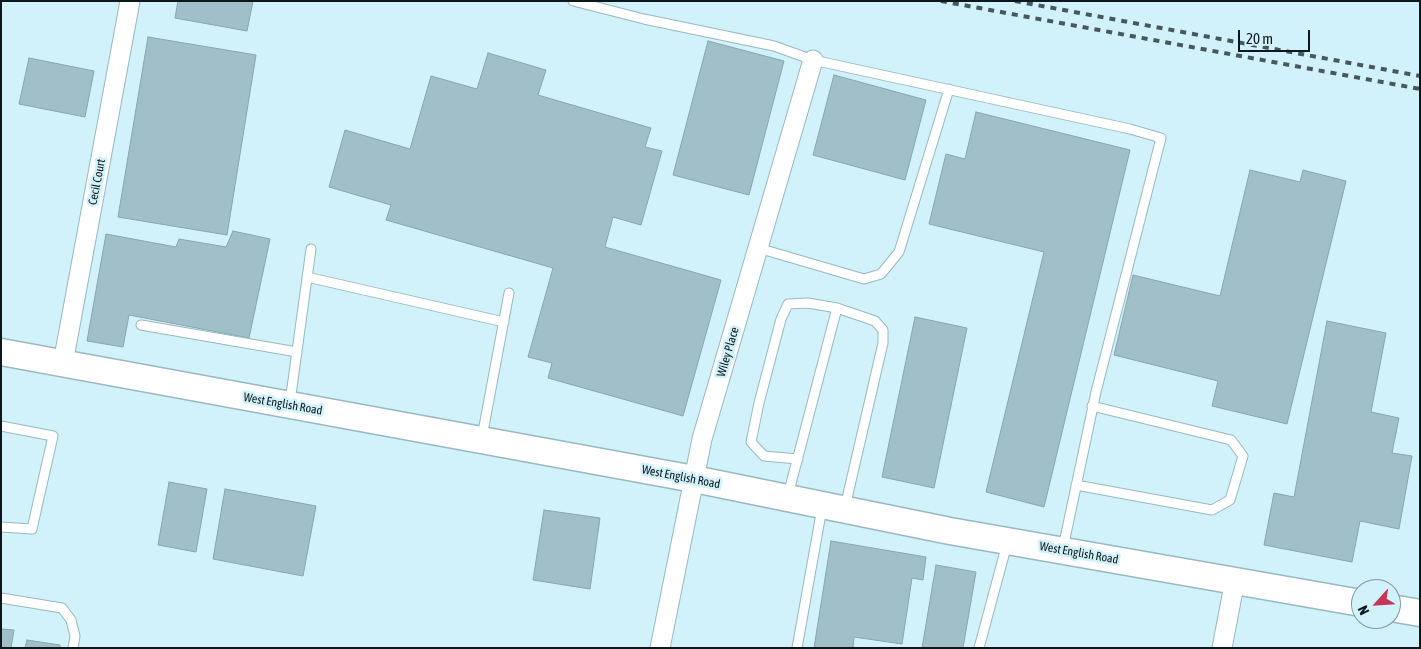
<!DOCTYPE html>
<html>
<head>
<meta charset="utf-8">
<style>
	body { margin:0 }
	#map { position:relative; width:1421px; height:649px; overflow:hidden; background:#d1f1fb; font-family:"Asap Condensed",sans-serif }
	canvas { display:block }
	.frame { position:absolute; inset:0; border:2px solid #0c181b; pointer-events:none }
	.north { position:absolute; left:1351px; top:579px; width:50px; height:50px; box-sizing:border-box; background:#d1f1fb; border:1px solid #829aa1; border-radius:50%; rotate:244deg; font-size:14px; font-weight:700; line-height:20px; text-align:center; color:#0c181b }
	.north::after { content:''; display:block; margin:auto; width:18px; height:22px; background:#c63655; clip-path:polygon(50% 0,100% 100%,50% 72%,0 100%) }
	.scale { position:absolute; left:1238px; top:30px; width:72px; height:22px; box-sizing:border-box; border:2px solid #0c181b; border-top:0; padding-left:6px; font-size:15px; line-height:18px; white-space:nowrap; color:#0c181b; -webkit-text-stroke:4px #d1f1fb; paint-order:stroke }
</style>
</head>
<body>
<div id="map">
<canvas width="1421" height="649"></canvas>
<div class="frame"></div>
<div class="north">N</div>
<div class="scale">20 m</div>
</div>
<script>
const ctx = document.querySelector('canvas').getContext('2d');
ctx.lineJoin = 'round';
function fillPath(path, color) {
  ctx.fillStyle = color;
  ctx.fill(path, 'evenodd');
}
function toPath(rows) {
  const path = new Path2D();
  for (const r of rows) {
    path.moveTo(r[0], r[1]);
    for (let i = 2; i < r.length; i += 2) path.lineTo(r[i], r[i + 1]);
  }
  return path;
}
function trace(path, color, width, dash) {
  ctx.strokeStyle = color;
  ctx.lineWidth = width;
  ctx.lineCap = dash ? 'butt' : 'round';
  ctx.setLineDash(dash || []);
  ctx.stroke(path);
}
function write(font, color, halo, rows, align = 'center') {
  ctx.font = font + ' "Asap Condensed",sans-serif';
  ctx.lineWidth = 5;
  ctx.setLineDash([]);
  ctx.textBaseline = 'middle';
  ctx.strokeStyle = halo;
  ctx.fillStyle = color;
  for (const [text, x, y, turn = 0] of rows) {
    ctx.save();
    ctx.translate(x, y);
    ctx.rotate((+turn || 0) * Math.PI / 180);
    ctx.textAlign = isNaN(turn) ? turn : align;
    if (halo) ctx.strokeText(text, 0, 0);
    ctx.fillText(text, 0, 0);
    ctx.restore();
  }
}
const building = toPath([
	[178,1,253,1,247,31,175,18,178,1],
	[148,37,256,55,227,235,118,217,148,37],
	[708,41,784,61,749,195,673,175,708,41],
	[488,53,546,70,538,95,651,128,645,147,662,151,641,225,613,217,605,247,721,280,683,416,548,378,552,363,528,357,553,268,386,220,391,205,329,187,345,130,410,149,431,76,477,89,488,53],
	[29,58,94,71,85,117,19,104,29,58],
	[834,75,926,100,905,180,813,155,834,75],
	[976,112,1130,150,1044,507,986,492,1044,252,929,224,946,154,965,159,976,112],
	[1250,170,1300,182,1303,170,1346,181,1287,424,1212,406,1218,381,1114,355,1133,275,1220,296,1250,170],
	[233,231,270,239,249,338,129,315,123,347,87,341,106,234,176,247,179,239,226,247,233,231],
	[915,317,967,328,934,488,882,477,915,317],
	[1327,321,1386,333,1371,412,1399,418,1392,453,1412,456,1399,529,1360,521,1352,562,1264,545,1274,493,1294,497,1327,321],
	[169,482,207,489,196,552,158,545,169,482],
	[225,489,316,506,303,576,213,559,225,489],
	[544,510,600,518,590,589,533,580,544,510],
	[831,541,926,557,923,580,912,578,902,644,854,637,853,648,814,648,831,541],
	[936,565,976,572,963,648,922,648,936,565],
	[1,629,14,630,11,648,1,648,1,629],
	[27,640,60,645,60,648,25,648,27,640]
]);
fillPath(building, '#a0bfc8');
trace(building, '#87a5ae', 1);
const lane = toPath([
	[573,1,644,19,774,46,813,60,1130,129,1161,138,1096,392,1063,548],
	[758,248,864,279,881,274,899,252,949,89],
	[307,277,504,322],
	[141,325,297,352],
	[290,402,311,249],
	[1,426,53,436,32,529,1,527],
	[482,437,509,293],
	[798,459,764,456,751,442,759,403,781,319,788,304,808,303,837,308],
	[1076,485,1212,510,1230,500,1243,456,1231,440,1092,406],
	[788,495,837,308,875,321,883,330,883,343,845,507],
	[1,598,62,608,71,620,75,636,73,648],
	[797,648,822,508],
	[979,648,1007,544]
]);
const street = toPath([
	[63,363,130,1],
	[660,648,702,439,813,60],
	[1222,648,1235,580]
]);
const secondary = toPath([
	[1,352,694,479,950,531,1361,603],
	[1391,608,1420,613]
]);
trace(lane, '#99b8c1', 11);
trace(street, '#99b8c1', 21);
trace(secondary, '#99b8c1', 29);
trace(lane, '#fff', 9);
trace(street, '#fff', 19);
trace(secondary, '#fff', 26);
trace(toPath([
	[941,1,1420,89],
	[1015,1,1420,76]
]), '#46585e', 4, [6, 6]);
write('12px', '#0c181b', '#d1f1fb', [
	["Cecil Court",97,182,-79],
	["Wiley Place",728,352,-74],
	["West English Road",283,404,10],
	["West English Road",681,477,11],
	["West English Road",1079,553,10]
]);
</script>
</body>
</html>
